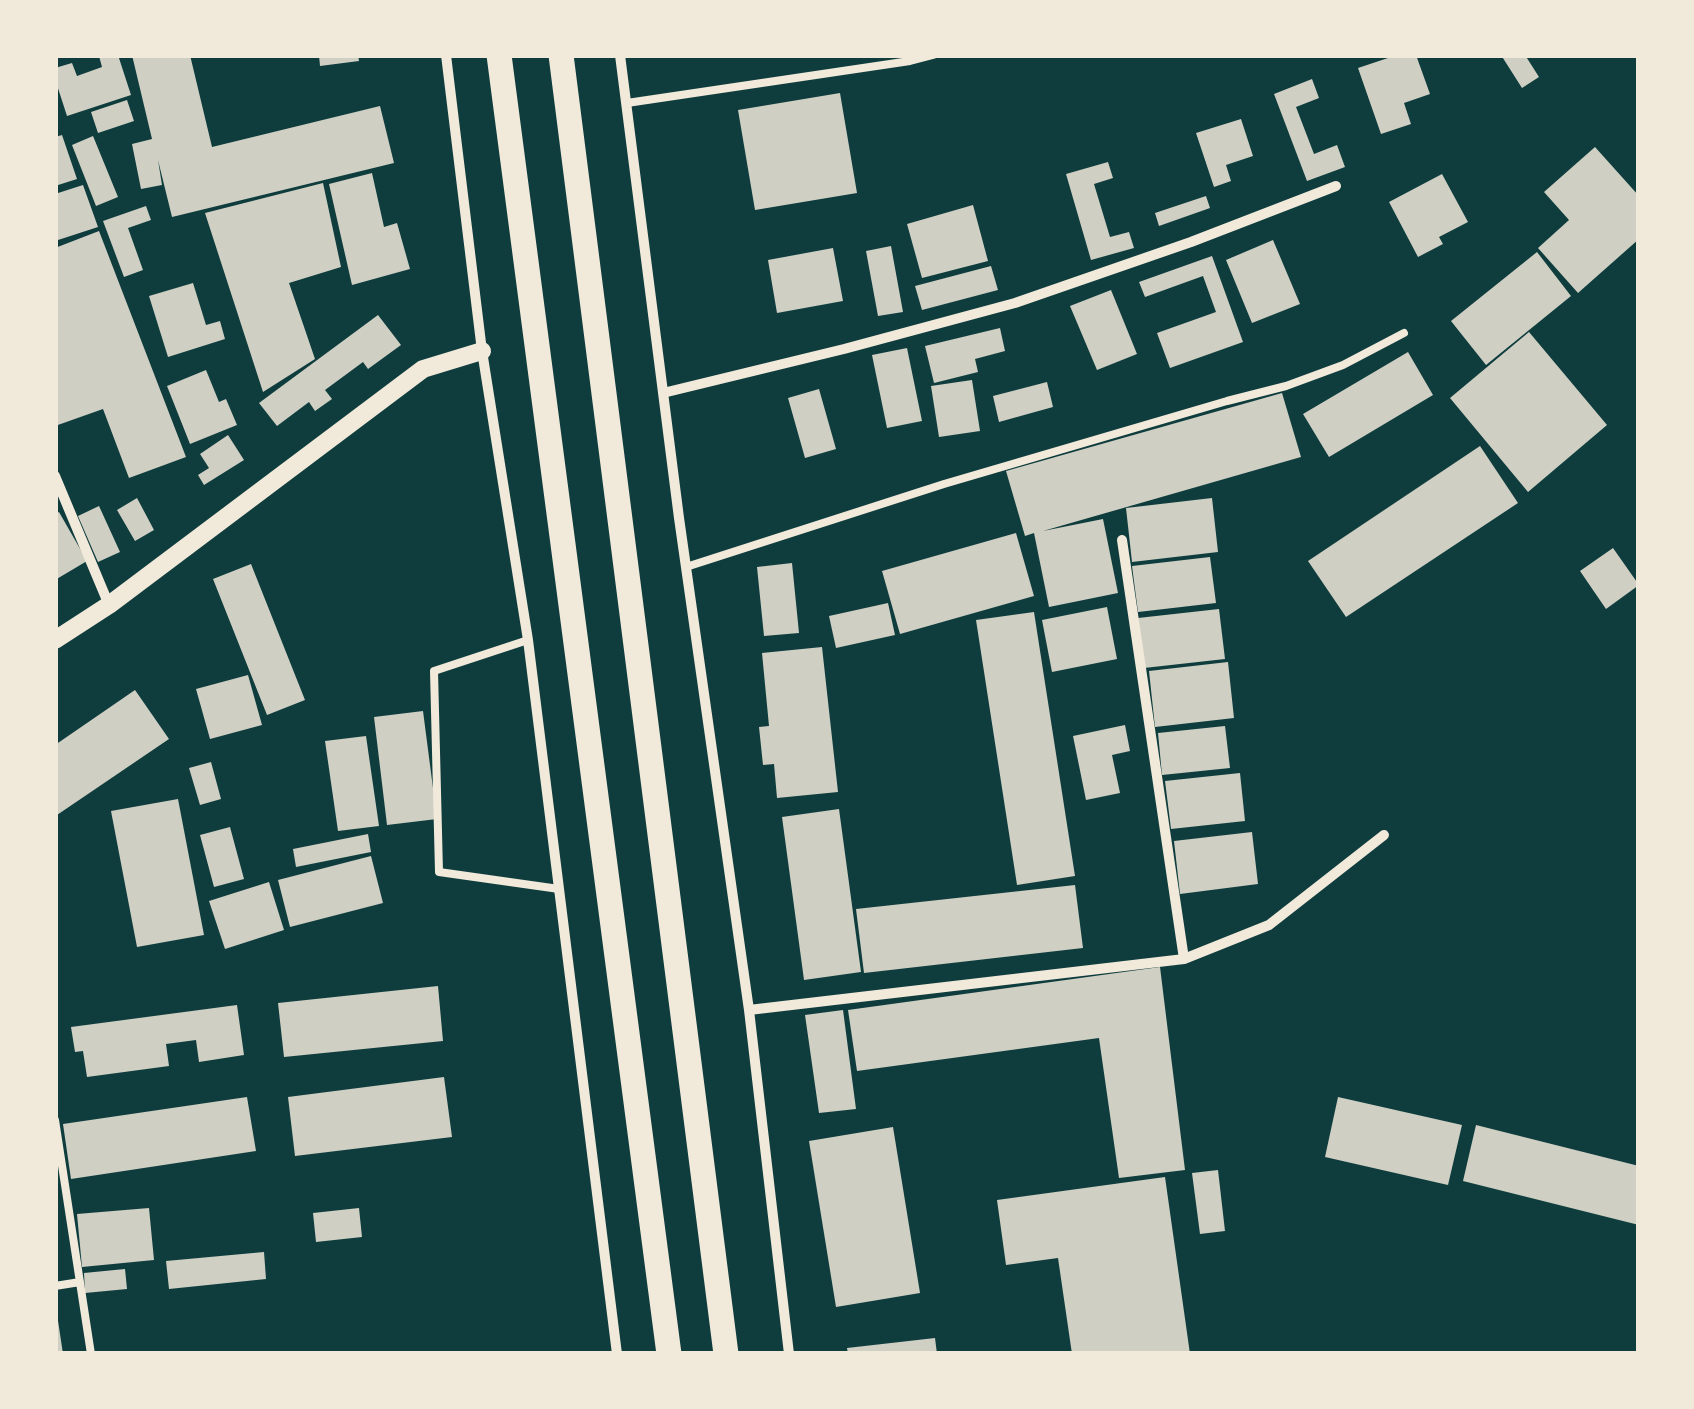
<!DOCTYPE html>
<html>
<head>
<meta charset="utf-8">
<style>
	body { margin:0 }
	#map { position:relative; width:1694px; height:1409px; overflow:hidden; background:#0f3d3e; font-family:"Public Sans",sans-serif }
	canvas { display:block }
	.frame { position:absolute; inset:0; border:58px solid #f1e9da; pointer-events:none }
</style>
</head>
<body>
<div id="map">
<canvas width="1694" height="1409"></canvas>
<div class="frame"></div>
</div>
<script>
const ctx = document.querySelector('canvas').getContext('2d');
ctx.lineJoin = 'round';
function fillPath(path, color) {
  ctx.fillStyle = color;
  ctx.fill(path, 'evenodd');
}
function toPath(rows) {
  const path = new Path2D();
  for (const r of rows) {
    path.moveTo(r[0], r[1]);
    for (let i = 2; i < r.length; i += 2) path.lineTo(r[i], r[i + 1]);
  }
  return path;
}
function trace(path, color, width, dash) {
  ctx.strokeStyle = color;
  ctx.lineWidth = width;
  ctx.lineCap = dash ? 'butt' : 'round';
  ctx.setLineDash(dash || []);
  ctx.stroke(path);
}
fillPath(toPath([
	[104,55,118,55,131,95,67,116,55,79,55,68,72,63,77,76,102,67,99,56],
	[132,55,190,55,212,147,380,106,394,163,172,217,158,160,162,185,141,189,132,144,152,139],
	[319,55,358,55,359,61,320,66],
	[1397,55,1416,55,1430,94,1404,103,1411,124,1381,134,1358,68],
	[1501,55,1525,55,1539,77,1522,88],
	[1312,79,1319,98,1296,107,1314,154,1337,145,1345,167,1307,181,1274,94],
	[840,93,857,193,755,210,738,110],
	[127,100,134,121,98,133,91,112],
	[1241,119,1253,156,1226,165,1231,181,1214,187,1196,133],
	[62,135,77,179,55,186,55,137],
	[93,136,118,197,96,206,72,145],
	[1595,147,1639,196,1639,239,1578,293,1538,248,1569,220,1544,192],
	[1108,162,1113,178,1094,184,1110,237,1129,232,1134,248,1091,260,1066,174],
	[372,173,384,227,397,223,410,269,352,285,329,184],
	[1442,174,1468,222,1439,237,1443,244,1418,257,1389,202],
	[323,183,341,267,289,283,315,359,263,392,205,213],
	[83,185,98,227,55,241,55,194],
	[1206,196,1210,208,1159,226,1155,213],
	[973,205,988,261,922,278,907,224],
	[146,206,151,220,128,228,143,270,124,277,103,221],
	[99,231,186,457,129,478,103,409,55,426,55,248],
	[1273,240,1300,304,1252,323,1226,260],
	[891,246,903,312,878,316,866,251],
	[833,248,843,301,777,313,768,260],
	[1537,252,1571,296,1486,365,1451,321],
	[1212,256,1243,342,1170,368,1157,333,1216,312,1203,276,1145,297,1139,282],
	[991,266,998,290,922,310,915,286],
	[193,283,206,325,220,321,225,339,168,357,149,296],
	[1111,290,1137,354,1097,370,1070,306],
	[378,315,401,345,368,369,363,362,325,390,332,399,315,411,309,402,277,426,259,403],
	[1000,328,1005,351,975,359,978,372,934,383,925,346],
	[1529,332,1607,425,1528,492,1450,398],
	[907,348,922,421,887,428,872,355],
	[1408,352,1433,395,1329,457,1303,414],
	[206,370,219,402,226,399,237,425,190,444,167,386],
	[972,380,980,431,939,437,931,386],
	[1047,382,1053,407,999,422,993,396],
	[819,389,836,449,805,458,788,398],
	[1282,393,1301,457,1043,531,1103,519,1118,593,1049,607,1034,533,1025,536,1006,471],
	[228,435,244,460,204,485,198,475,209,468,200,454],
	[1480,446,1518,503,1346,617,1308,561],
	[137,498,154,530,135,541,117,510],
	[1212,498,1218,552,1132,562,1126,508],
	[99,506,120,552,98,562,78,516],
	[59,512,87,561,55,580,55,514],
	[1016,533,1034,596,900,634,882,571],
	[1613,548,1639,585,1606,609,1580,571],
	[1210,557,1216,603,1138,612,1132,566],
	[792,563,799,633,764,636,757,567],
	[251,564,305,700,267,715,213,579],
	[888,603,895,635,836,648,829,616],
	[1107,607,1117,659,1052,672,1042,620],
	[1219,609,1225,659,1144,668,1138,618],
	[1034,612,1075,876,1017,885,976,620],
	[822,647,838,792,777,798,774,764,763,765,759,727,769,726,762,653],
	[1228,662,1234,718,1155,727,1149,671],
	[248,675,262,725,210,739,196,689],
	[135,690,169,739,57,815,55,812,55,745],
	[423,711,437,819,387,825,374,717],
	[1125,725,1130,751,1112,755,1120,793,1086,800,1073,736],
	[1225,726,1230,768,1162,775,1158,733],
	[366,736,379,826,338,831,325,741],
	[211,762,221,799,200,805,189,768],
	[1240,773,1245,821,1171,829,1165,781],
	[178,799,204,935,137,947,111,811],
	[839,809,861,972,804,980,782,817],
	[230,827,244,879,214,887,200,835],
	[1252,832,1258,884,1180,894,1174,841],
	[368,834,371,852,296,867,293,849],
	[371,856,383,903,290,927,278,880],
	[269,882,284,930,225,949,209,901],
	[1075,885,1083,948,864,973,856,909],
	[1160,967,1185,1170,1119,1178,1099,1038,857,1071,848,1010],
	[438,986,443,1041,284,1057,278,1003],
	[237,1005,244,1055,199,1062,196,1040,166,1044,169,1066,87,1077,83,1051,75,1052,71,1027],
	[843,1010,856,1109,819,1113,805,1015],
	[444,1077,452,1137,295,1156,288,1097],
	[247,1097,256,1151,71,1179,63,1124],
	[1338,1097,1462,1125,1448,1185,1325,1157],
	[1476,1125,1639,1166,1639,1225,1463,1181],
	[893,1127,920,1293,836,1307,809,1141],
	[1218,1170,1225,1231,1200,1234,1192,1173],
	[1165,1177,1190,1354,1072,1354,1058,1258,1006,1265,997,1200],
	[149,1208,154,1260,82,1267,77,1214],
	[359,1208,362,1237,316,1242,313,1213],
	[264,1252,266,1279,169,1289,166,1261],
	[125,1269,127,1289,85,1293,84,1273],
	[57,1314,63,1354,55,1354,55,1315],
	[935,1338,937,1354,848,1354,847,1348]
]), '#cfcfc3');
trace(toPath([
	[627,103,910,61,933,55],
	[686,567,944,484,1227,401,1286,386,1343,365,1404,333],
	[528,640,434,671,439,872,559,889],
	[55,1120,91,1354],
	[55,1286,80,1282]
]), '#f1e9da', 8);
trace(toPath([
	[446,55,482,351,528,640,617,1354],
	[620,55,679,518,749,1010,789,1354],
	[663,393,844,349,1015,303,1191,242,1336,186],
	[55,476,109,605],
	[1122,540,1184,959],
	[749,1010,1184,959,1269,925,1384,835]
]), '#f1e9da', 10);
trace(toPath([
	[55,640,109,605,423,369,482,351]
]), '#f1e9da', 18);
trace(toPath([
	[499,55,669,1354],
	[561,55,726,1354]
]), '#f1e9da', 25);
</script>
</body>
</html>
